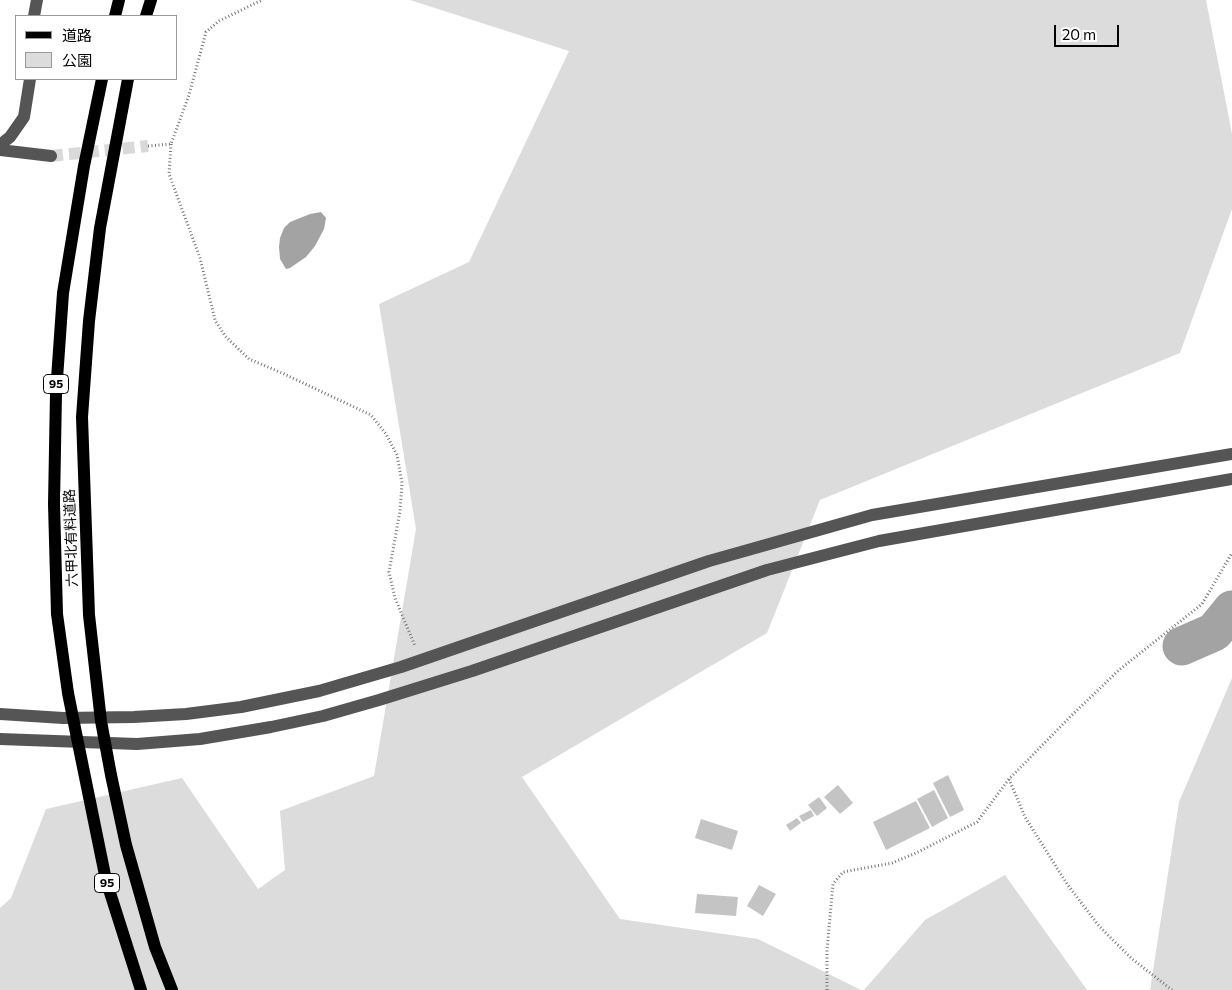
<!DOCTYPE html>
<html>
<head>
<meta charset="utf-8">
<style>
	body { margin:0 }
	#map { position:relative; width:1232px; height:990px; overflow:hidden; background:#fff; font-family:Commissioner,"Noto Sans JP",sans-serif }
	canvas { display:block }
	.legend { position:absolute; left:15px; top:15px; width:162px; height:65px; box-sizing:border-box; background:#fff; border:1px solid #999; margin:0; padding:6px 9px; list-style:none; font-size:15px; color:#000 }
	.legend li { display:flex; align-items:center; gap:10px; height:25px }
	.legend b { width:25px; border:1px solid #999 }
	.scale { position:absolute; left:1054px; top:25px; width:65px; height:22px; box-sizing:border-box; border:2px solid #000; border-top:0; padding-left:6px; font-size:15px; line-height:18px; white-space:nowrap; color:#000; -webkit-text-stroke:4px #fff; paint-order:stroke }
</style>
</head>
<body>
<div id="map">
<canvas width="1232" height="990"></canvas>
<ul class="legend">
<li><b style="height:6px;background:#000"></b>道路</li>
<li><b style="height:14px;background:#dcdcdc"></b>公園</li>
</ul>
<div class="scale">20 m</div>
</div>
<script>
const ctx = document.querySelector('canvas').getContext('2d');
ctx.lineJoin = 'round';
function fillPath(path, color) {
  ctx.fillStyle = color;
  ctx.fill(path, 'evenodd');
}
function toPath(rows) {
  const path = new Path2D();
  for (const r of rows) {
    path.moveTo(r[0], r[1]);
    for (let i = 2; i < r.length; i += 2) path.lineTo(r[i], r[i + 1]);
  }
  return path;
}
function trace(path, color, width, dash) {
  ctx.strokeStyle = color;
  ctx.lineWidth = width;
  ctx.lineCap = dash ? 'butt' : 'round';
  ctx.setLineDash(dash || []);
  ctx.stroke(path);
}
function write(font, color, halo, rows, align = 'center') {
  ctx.font = font + ' Commissioner,"Noto Sans JP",sans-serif';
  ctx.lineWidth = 5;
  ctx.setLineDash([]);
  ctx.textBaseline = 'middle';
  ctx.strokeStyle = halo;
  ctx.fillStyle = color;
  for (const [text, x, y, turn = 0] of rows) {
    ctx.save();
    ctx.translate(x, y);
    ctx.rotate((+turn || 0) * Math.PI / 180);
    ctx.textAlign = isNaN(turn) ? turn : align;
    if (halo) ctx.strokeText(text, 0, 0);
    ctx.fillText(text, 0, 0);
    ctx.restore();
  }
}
fillPath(toPath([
	[410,0,1206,0,1232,134,1232,209,1180,353,820,500,767,633,522,777,620,919,758,939,861,990,0,990,0,908,11,898,46,809,182,778,258,889,285,870,280,811,374,776,416,529,379,304,469,262,569,51],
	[1232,678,1232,990,1150,990,1179,802],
	[1005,875,1087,990,864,990,925,920]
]), '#dcdcdc');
fillPath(toPath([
	[321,212,326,218,324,229,315,246,306,257,290,268,286,269,280,259,279,247,280,238,284,228,290,222,310,214]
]), '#a3a3a3');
trace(toPath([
	[1182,646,1214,632,1232,610]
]), '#a3a3a3', 39);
fillPath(toPath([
	[948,775,964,810,950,817,933,783],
	[838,785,853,803,840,814,824,797],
	[934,790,948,818,932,827,917,799],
	[819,797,827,808,817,816,808,805],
	[916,801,930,828,886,850,873,822],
	[811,810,814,816,803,822,799,816],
	[797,818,801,823,790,831,786,825],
	[701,819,738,831,732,850,695,838],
	[759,885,776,894,763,916,747,906],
	[697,894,738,897,736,916,695,913]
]), '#c4c4c4');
trace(toPath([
	[51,156,148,146]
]), '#d9d9d9', 12, [12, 6]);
trace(toPath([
	[171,144,169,174,200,258,215,320,225,336,249,359,282,373,371,415,386,434,397,455,402,483,400,511,389,572,395,598,415,646],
	[148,146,171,144,189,95,206,32,219,21,262,0],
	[1009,779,1025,817,1067,884,1099,926,1131,958,1172,990],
	[827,990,827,950,833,884,843,872,892,863,916,853,977,822,1009,779,1071,716,1119,670,1202,604,1232,553]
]), '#777', 3, [1, 2.5]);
trace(toPath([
	[34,16,37,0],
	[0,145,10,137,24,117,30,79],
	[0,150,51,156],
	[0,714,63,718,134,717,186,714,241,707,319,691,401,667,709,561,872,515,1232,454],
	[0,739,137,744,200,739,271,727,323,716,379,700,472,671,767,570,879,541,1232,479]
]), '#555', 12);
trace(toPath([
	[115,16,119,0],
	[146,16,151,0],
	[102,79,84,166,63,293,56,393,54,504,57,614,68,693,75,728,106,880,141,990],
	[128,79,100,228,89,321,82,417,89,615,101,721,111,775,126,845,155,947,172,990]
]), '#000', 12);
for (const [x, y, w] of [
	[56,384,25],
	[107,883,25]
]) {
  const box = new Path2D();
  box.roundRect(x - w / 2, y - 9.5, w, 19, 4);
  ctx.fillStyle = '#fff';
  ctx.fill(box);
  trace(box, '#000', 1);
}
write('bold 12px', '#000', null, [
	["95",56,384],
	["95",107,883]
]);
write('14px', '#000', '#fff', [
	["六甲北有料道路",71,538,-92]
]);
</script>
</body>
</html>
